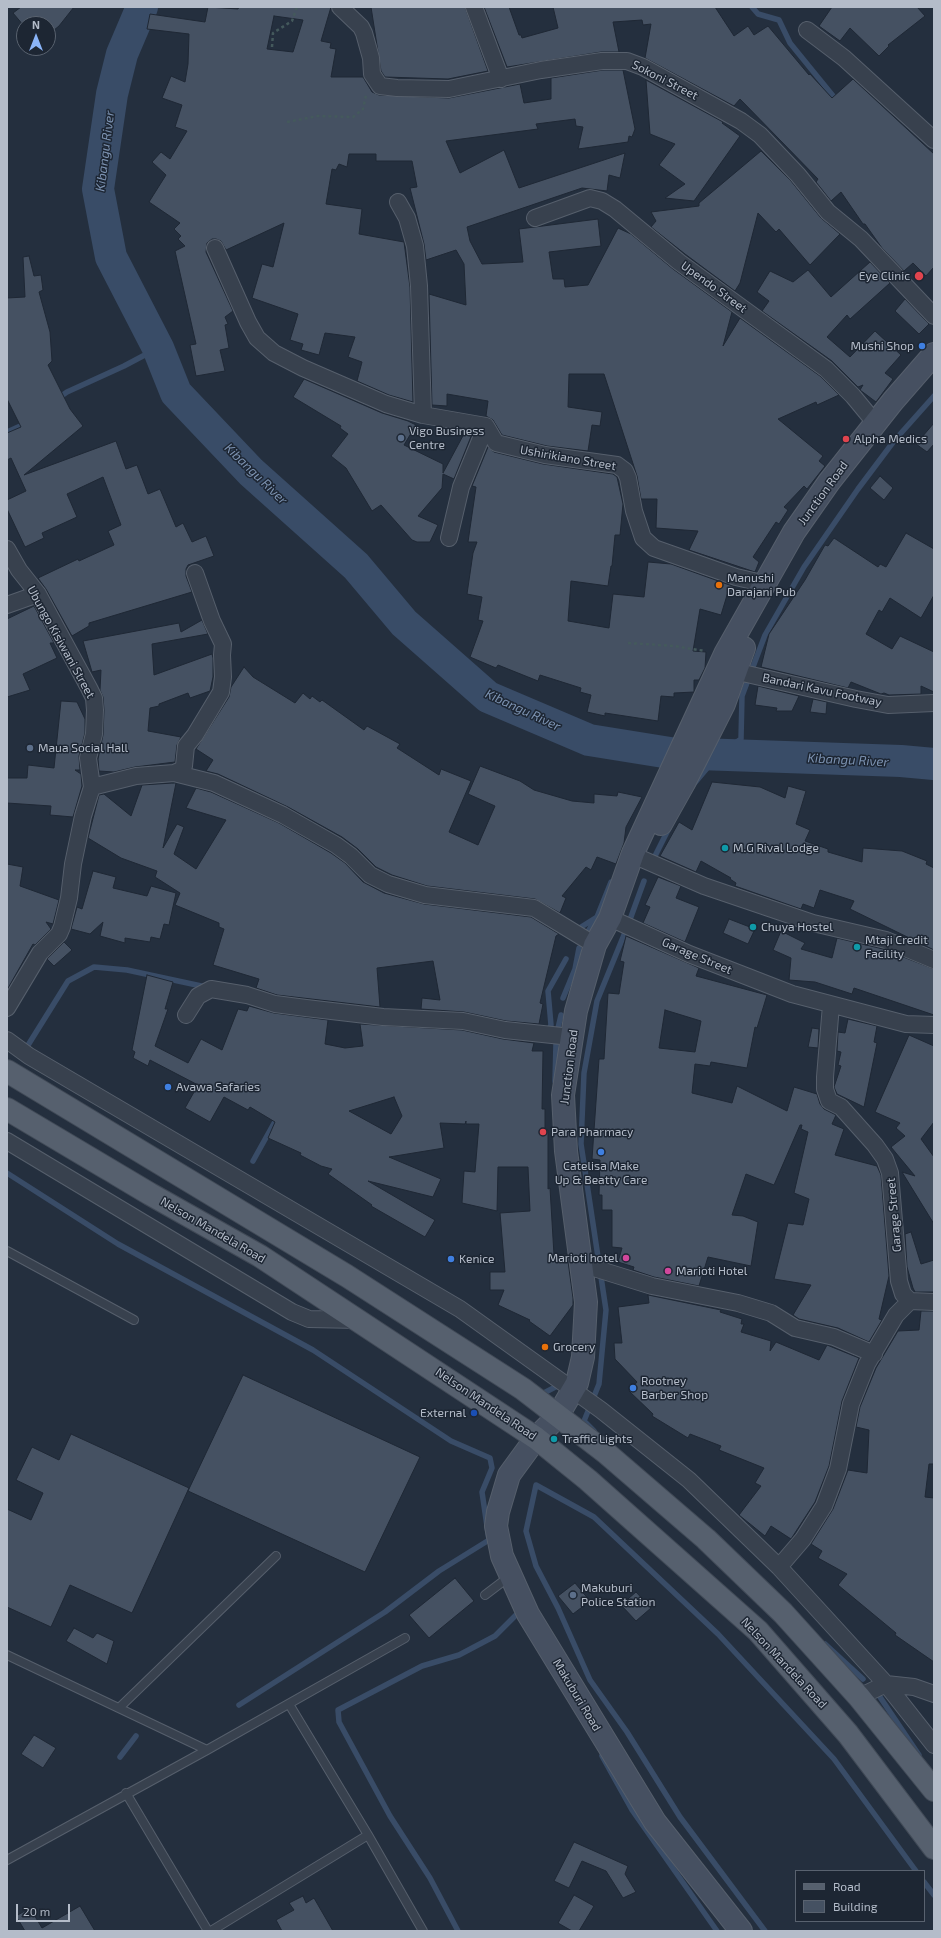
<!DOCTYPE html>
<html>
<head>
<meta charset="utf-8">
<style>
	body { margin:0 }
	#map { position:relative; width:941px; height:1938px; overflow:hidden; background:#242f3e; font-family:"Exo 2",sans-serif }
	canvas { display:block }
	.frame { position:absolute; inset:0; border:8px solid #b4bcc9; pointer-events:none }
	.legend { position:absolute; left:795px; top:1870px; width:130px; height:52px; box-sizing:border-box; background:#1d2633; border:1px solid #59626f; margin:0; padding:5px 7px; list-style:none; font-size:12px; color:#b4bcc9 }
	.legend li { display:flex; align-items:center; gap:8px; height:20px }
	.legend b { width:20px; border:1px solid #59626f }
	.north { position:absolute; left:16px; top:16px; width:40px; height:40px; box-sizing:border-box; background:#1d2633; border:1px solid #59626f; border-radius:50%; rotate:0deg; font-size:11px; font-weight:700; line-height:16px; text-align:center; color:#b4bcc9 }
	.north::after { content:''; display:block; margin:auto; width:14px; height:18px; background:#8ab4f8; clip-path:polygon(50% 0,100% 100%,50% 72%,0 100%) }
	.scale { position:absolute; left:16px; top:1904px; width:54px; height:18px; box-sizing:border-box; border:2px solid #b4bcc9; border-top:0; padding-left:5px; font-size:12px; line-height:14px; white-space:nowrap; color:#b4bcc9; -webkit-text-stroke:3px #1d2633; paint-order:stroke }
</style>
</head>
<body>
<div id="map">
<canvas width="941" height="1938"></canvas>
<div class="frame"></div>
<ul class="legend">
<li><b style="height:5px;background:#56606e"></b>Road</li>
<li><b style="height:11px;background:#455162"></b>Building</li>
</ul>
<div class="north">N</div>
<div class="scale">20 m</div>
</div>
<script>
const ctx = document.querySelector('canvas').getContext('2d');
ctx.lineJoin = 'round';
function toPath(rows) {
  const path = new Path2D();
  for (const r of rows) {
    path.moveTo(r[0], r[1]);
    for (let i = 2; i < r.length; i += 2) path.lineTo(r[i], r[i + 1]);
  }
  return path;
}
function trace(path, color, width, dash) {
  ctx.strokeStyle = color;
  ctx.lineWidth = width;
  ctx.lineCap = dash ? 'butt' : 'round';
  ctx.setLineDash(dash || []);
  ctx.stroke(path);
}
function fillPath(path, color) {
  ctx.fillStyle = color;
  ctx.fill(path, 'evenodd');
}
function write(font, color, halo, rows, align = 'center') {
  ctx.font = font + ' "Exo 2",sans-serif';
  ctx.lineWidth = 3;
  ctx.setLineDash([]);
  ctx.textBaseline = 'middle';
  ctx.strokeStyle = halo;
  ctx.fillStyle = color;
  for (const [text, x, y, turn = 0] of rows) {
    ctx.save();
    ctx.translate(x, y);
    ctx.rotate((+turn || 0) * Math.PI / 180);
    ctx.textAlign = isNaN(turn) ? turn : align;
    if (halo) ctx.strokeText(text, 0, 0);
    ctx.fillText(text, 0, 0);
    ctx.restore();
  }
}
trace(toPath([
	[752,7,758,14,779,20,790,43,838,102],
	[57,399,67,392,124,366,158,348],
	[7,432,27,423],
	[693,785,719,754,741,739,742,696,765,635,804,567,858,489,894,441,934,396],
	[654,858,669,828],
	[578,929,597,917,611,882],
	[585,936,596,919],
	[563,998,575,969,579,948],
	[558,1028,561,1015],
	[547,1033,551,1025,548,991,566,959],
	[25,1050,68,981,94,967,127,970,206,987],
	[555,1081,556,1043],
	[253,1161,278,1116],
	[7,1173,118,1244,313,1350,451,1441,490,1458,492,1468,482,1492,489,1540,439,1571,385,1612,239,1705],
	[540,1395,561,1384],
	[594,1431,584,1421,599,1384,606,1310,581,1144,584,1073,597,1001,628,925,644,881],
	[825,1644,863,1679],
	[880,1697,919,1755],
	[602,1756,632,1810,717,1931],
	[120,1757,136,1736],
	[924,1882,934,1895],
	[458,1931,430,1878,390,1816,339,1722,338,1710,422,1666,459,1655,495,1636,518,1613],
	[765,1931,680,1817,627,1732,590,1680,558,1608,536,1566,526,1531,536,1485,594,1517,718,1634,834,1759,916,1871]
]), '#394c67', 5.5);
trace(toPath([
	[142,7,122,54,112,94,98,189,111,257,158,348,176,393,251,472,356,566,404,623,488,697,589,740,670,753,901,761,934,764]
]), '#394c67', 32);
const building = toPath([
	[21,7,74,7,59,26,48,35,48,24,24,24,24,26,13,13,21,7],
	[208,7,238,9,239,7,331,7,321,41,331,43,330,48,336,49,331,77,363,77,372,92,379,95,449,98,520,84,524,103,551,99,551,78,603,70,623,70,635,129,632,137,629,136,628,142,578,149,583,127,576,126,575,119,536,124,538,129,446,141,460,173,504,150,519,188,625,153,620,178,609,175,607,191,582,188,467,227,470,241,482,264,523,262,519,229,598,219,601,246,549,252,553,279,564,279,565,287,588,285,618,228,631,234,673,269,732,312,723,346,740,318,820,376,839,395,817,405,816,402,778,419,823,456,819,461,825,466,807,489,804,486,784,507,788,510,779,524,776,522,753,557,759,562,755,572,689,550,698,531,656,528,657,499,641,499,637,476,604,374,569,374,568,407,602,412,600,426,592,425,588,451,547,446,502,435,493,420,486,416,488,401,447,394,447,406,432,405,429,294,466,305,464,264,456,250,426,260,424,244,410,188,417,187,412,161,376,161,376,154,349,154,347,167,339,164,336,170,332,169,326,204,362,209,359,234,404,242,410,287,413,402,389,395,357,381,362,362,348,357,355,337,325,333,319,355,301,350,303,344,290,340,298,314,252,298,262,264,273,267,284,223,226,250,221,241,216,239,212,239,207,243,206,252,233,311,225,317,228,324,225,325,229,348,220,350,225,371,196,376,190,345,196,344,175,251,185,246,178,239,181,236,174,229,180,223,149,202,166,175,152,162,161,152,170,159,187,131,175,127,182,105,162,98,171,76,185,82,188,64,189,34,147,29,150,14,205,22,208,7],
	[274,16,303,20,293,52,267,49,274,16],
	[371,7,465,7,488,71,448,79,385,77,381,71,371,7],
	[484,7,509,7,519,35,521,35,522,38,558,28,553,7,715,7,734,36,748,26,754,35,768,26,809,75,810,74,832,98,853,79,934,154,934,267,926,276,913,263,904,271,882,248,865,224,863,224,841,192,831,201,816,182,818,179,740,99,734,106,645,58,651,24,643,25,642,20,613,22,619,52,601,52,507,67,484,7],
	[832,7,917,7,925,16,888,45,889,46,879,56,850,28,840,41,819,26,832,7],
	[646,80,723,122,722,123,740,136,694,201,665,198,685,184,659,165,675,144,650,134,646,80],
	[761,151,791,181,821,218,840,234,810,265,779,229,776,232,758,213,740,283,735,291,685,254,651,227,656,221,651,212,699,206,699,203,761,151],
	[29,256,34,276,41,275,43,290,39,292,50,332,52,361,48,365,70,409,83,426,24,475,116,441,126,469,137,465,148,494,160,489,176,527,183,523,192,542,206,536,214,556,188,565,186,569,186,576,192,592,89,623,89,626,72,636,46,589,38,578,78,559,79,561,114,545,108,531,121,525,103,477,67,494,77,517,42,533,44,538,25,547,7,509,7,500,26,491,11,458,7,460,7,433,21,427,7,399,7,298,25,297,23,257,29,256],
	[870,262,890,283,850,319,847,315,827,337,850,357,875,331,901,355,885,373,893,379,876,402,860,390,863,385,858,387,832,361,762,311,769,301,757,292,770,271,793,282,808,270,831,297,870,262],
	[905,299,929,324,919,334,895,311,905,299],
	[304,379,382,413,408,421,416,425,404,445,443,464,443,473,465,432,472,434,454,479,443,474,442,488,418,516,438,525,430,542,417,542,412,540,381,505,372,511,346,468,331,456,348,434,340,428,341,426,293,397,304,379],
	[934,423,934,444,927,452,916,444,934,423],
	[488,447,494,452,543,464,613,474,617,477,623,504,620,535,615,535,612,566,611,566,608,586,571,581,568,621,609,628,613,594,644,597,648,562,671,564,735,587,733,594,728,592,721,615,700,609,693,651,706,652,705,668,699,680,694,680,694,692,674,693,674,697,661,696,658,721,605,713,605,716,587,712,591,695,580,692,581,688,540,675,538,681,498,665,496,668,470,657,483,621,478,620,482,597,467,594,473,553,477,542,468,542,476,487,472,486,488,447],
	[880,476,893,488,884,500,870,488,880,476],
	[906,533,934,549,934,595,921,618,890,598,882,612,879,610,866,634,892,649,900,636,934,652,934,692,921,686,921,694,889,695,884,693,881,694,851,682,848,688,761,667,769,634,805,580,825,545,828,546,834,538,878,567,880,564,886,567,906,533],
	[34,606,54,643,50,643,57,658,23,674,30,690,7,697,7,619,34,606],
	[202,620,208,634,152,644,154,675,212,654,213,658,213,677,210,691,190,698,188,693,159,704,159,706,150,708,148,731,181,737,177,745,175,762,135,767,114,772,99,771,98,759,103,735,104,710,103,697,100,690,101,670,92,672,83,641,179,623,181,632,202,620],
	[244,667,253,677,295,703,303,693,310,699,312,696,320,702,322,700,364,730,367,726,400,744,397,748,439,775,441,769,471,781,449,832,478,845,495,806,468,794,480,766,520,781,534,790,572,801,594,803,594,794,617,796,618,792,642,797,626,827,624,843,616,864,597,857,591,870,586,867,562,896,566,898,560,913,535,899,427,886,392,875,376,867,358,849,342,837,288,807,218,774,206,771,213,760,196,749,229,697,231,687,244,667],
	[758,686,799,696,792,711,776,711,777,708,755,705,758,686],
	[813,699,827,702,826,714,810,712,813,699],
	[61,701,77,702,85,719,85,733,79,756,80,770,75,770,81,774,82,786,73,817,50,815,51,806,7,803,7,778,27,778,28,765,54,768,61,701],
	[712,782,760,787,785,798,788,786,806,791,796,824,810,830,805,841,828,849,828,852,862,862,863,848,902,851,927,861,926,864,934,868,934,950,850,909,854,901,820,890,814,908,803,904,801,909,735,886,736,883,730,879,731,878,701,861,696,872,660,856,679,822,692,830,712,782],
	[173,783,176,783,163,848,177,824,184,827,174,854,196,869,226,820,186,808,196,788,211,792,279,823,331,853,345,863,363,882,384,893,424,904,531,917,559,934,556,936,540,1003,543,1004,539,1024,506,1021,464,1012,421,1009,422,998,440,1000,433,961,377,968,380,1007,277,995,256,988,259,979,213,965,224,929,219,927,219,923,175,905,180,893,155,877,157,871,121,858,88,838,99,795,104,794,131,816,142,785,173,783],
	[7,864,23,867,20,886,59,900,53,924,46,922,51,929,35,945,33,944,7,990,7,864],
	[93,871,116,877,113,888,147,896,151,886,176,893,169,925,164,924,160,939,151,937,150,942,125,938,125,943,100,936,103,922,90,934,71,929,77,907,82,909,93,871],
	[658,877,681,886,676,898,699,907,685,942,643,923,650,907,645,905,658,877],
	[729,919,755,929,748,944,723,933,729,919],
	[781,931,805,943,801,949,832,958,837,938,883,949,934,969,934,1015,854,988,852,994,815,982,789,980,791,958,773,950,781,931],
	[626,936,699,968,696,976,767,995,757,1028,755,1027,747,1068,711,1062,710,1066,695,1064,692,1093,732,1103,737,1086,787,1111,794,1087,817,1094,820,1104,824,1109,836,1115,832,1124,844,1129,835,1155,877,1166,881,1175,889,1276,879,1319,882,1320,869,1342,838,1328,799,1319,793,1315,811,1285,774,1279,788,1223,803,1225,809,1199,794,1193,808,1132,801,1129,802,1125,800,1125,774,1185,746,1174,732,1215,743,1216,758,1222,751,1266,708,1257,699,1286,654,1277,633,1270,634,1267,618,1262,622,1248,612,1247,612,1210,602,1210,602,1195,599,1195,600,1160,592,1159,599,1059,604,1059,608,993,619,994,624,962,620,961,626,936],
	[665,1010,701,1021,695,1052,659,1048,665,1010],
	[64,942,72,950,54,966,47,959,64,942],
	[147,975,173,982,165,1009,168,1009,155,1046,188,1063,201,1039,222,1050,238,1009,247,1011,249,1006,274,1013,328,1020,325,1044,345,1048,363,1046,360,1024,462,1030,503,1039,534,1043,532,1051,543,1051,542,1109,545,1109,545,1130,548,1130,548,1189,550,1188,554,1255,567,1254,573,1298,573,1305,550,1336,529,1321,530,1320,498,1305,504,1290,490,1290,490,1272,505,1272,500,1213,530,1211,528,1167,498,1167,497,1211,462,1203,464,1171,475,1172,479,1124,466,1124,466,1121,465,1124,440,1123,444,1148,389,1157,441,1179,433,1197,368,1181,435,1220,425,1237,371,1206,372,1205,328,1174,332,1169,321,1166,300,1155,301,1153,268,1138,275,1122,250,1107,248,1110,224,1097,210,1122,185,1108,198,1085,150,1060,148,1066,133,1058,135,1052,132,1050,147,975],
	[394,1097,402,1116,391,1134,349,1111,394,1097],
	[848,1019,877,1026,874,1042,877,1043,864,1107,837,1094,834,1087,841,1066,838,1065,841,1052,837,1051,838,1032,845,1033,848,1019],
	[812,1028,819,1029,818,1048,808,1047,812,1028],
	[909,1035,934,1046,934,1122,921,1139,934,1157,934,1224,902,1172,915,1176,891,1147,905,1136,896,1128,900,1123,875,1112,909,1035],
	[911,1232,921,1264,934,1260,934,1292,915,1292,913,1288,907,1267,905,1234,911,1232],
	[648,1295,721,1310,720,1312,742,1319,741,1324,744,1324,741,1332,771,1341,770,1351,776,1342,819,1360,827,1345,859,1358,842,1401,829,1466,815,1502,791,1539,771,1526,765,1536,739,1515,761,1486,755,1483,764,1468,719,1450,721,1446,690,1434,688,1438,652,1416,653,1414,629,1391,637,1382,615,1359,614,1343,622,1343,618,1307,649,1303,648,1295],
	[921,1311,934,1311,934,1464,929,1464,925,1497,934,1498,934,1662,895,1635,896,1633,838,1585,847,1574,818,1558,822,1551,811,1544,833,1509,848,1470,867,1473,869,1430,856,1427,860,1407,876,1368,898,1331,919,1330,921,1311],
	[243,1375,420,1457,365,1572,188,1491,243,1375],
	[71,1434,189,1488,132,1613,70,1585,51,1627,7,1607,7,1509,31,1520,43,1493,16,1480,32,1447,59,1460,71,1434],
	[455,1578,474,1601,429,1638,409,1615,455,1578],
	[575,1583,590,1601,573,1614,558,1596,575,1583],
	[636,1592,651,1608,636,1621,621,1605,636,1592],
	[74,1628,93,1638,97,1633,114,1641,107,1664,66,1641,74,1628],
	[34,1735,56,1748,43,1768,21,1754,34,1735],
	[574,1842,628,1866,625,1874,636,1892,623,1898,606,1871,582,1861,569,1888,554,1881,574,1842],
	[574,1895,594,1906,579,1931,572,1931,558,1923,574,1895],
	[303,1896,306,1903,314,1898,333,1931,282,1931,276,1920,294,1910,289,1903,303,1896],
	[80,1906,95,1931,25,1931,16,1916,30,1908,42,1928,80,1906]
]);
fillPath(building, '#455162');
trace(building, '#1f2835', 1);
const lane = toPath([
	[7,1251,134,1320],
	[485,1595,510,1576],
	[7,1655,207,1750],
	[289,1704,368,1835,423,1931],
	[119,1708,276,1556],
	[126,1793,208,1931],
	[7,1860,207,1750,405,1638],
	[211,1931,368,1835]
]);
const street = toPath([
	[340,7,361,27,364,33,371,58,372,74,380,86,397,88,449,89,541,70,602,61,627,61,643,67,741,121,760,135,798,175,828,212,861,239,934,316],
	[474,7,501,79],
	[807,30,844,58,934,140],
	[398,202,407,218,415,246,419,286,423,415],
	[535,218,590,198,602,201,615,209,679,262,826,369,853,396,872,419,877,422],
	[215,248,248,322,257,338,274,353,303,368,386,404,423,415,486,426,496,443,545,455,617,465,625,471,628,478,634,511,643,538,654,548,736,577,766,584],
	[449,538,461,487,486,426],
	[7,549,19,570,38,594,89,688,94,698,95,710,94,734,88,758,92,787,83,816,73,864,69,898,62,927,59,934,40,953,7,1008],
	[7,605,38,594],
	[734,671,856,699,888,705,934,703],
	[174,773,181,770,184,766,186,746,195,735,221,692,223,677,222,655,223,644,212,621,195,573],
	[92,787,136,776,174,773,214,783,283,815,336,845,351,856,370,875,388,884,425,895,534,908,595,945],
	[642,859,704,886,813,923,886,940,934,960],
	[610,918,689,954,792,994,906,1024,934,1025],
	[831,1005,825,1077,825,1089,829,1101,841,1107,875,1145,885,1159,890,1173,899,1281,903,1294,910,1301,934,1302],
	[186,1015,198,996,211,989,247,995,275,1004,306,1008,383,1017,463,1021,505,1030,571,1037],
	[7,1040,29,1056,460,1309,601,1410,689,1480,779,1567,886,1684,934,1745],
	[7,1141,292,1312,309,1319,358,1320],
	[581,1264,652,1286,738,1303,771,1313,795,1328,834,1337,874,1354],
	[779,1567,803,1539,824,1506,838,1469,851,1404,867,1364,896,1315,910,1301],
	[859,1697,886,1684,914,1687,934,1694]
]);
const secondary = toPath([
	[661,824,684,783,724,704,744,648],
	[741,1931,655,1822,528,1614,502,1556,496,1526,498,1512,509,1475,536,1438,557,1417,577,1383,583,1357,586,1302,566,1151,563,1095,576,1011,595,945,610,918,633,853,725,654,794,532,829,482,893,401,934,354]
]);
const primary = toPath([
	[7,1071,347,1276,523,1389,605,1452,706,1539,783,1613,859,1697,934,1790],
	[7,1109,150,1194,260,1256,536,1438,588,1480,758,1631,848,1734,934,1848]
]);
trace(lane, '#565f6c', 10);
trace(street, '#565f6c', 18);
trace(secondary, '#565f6c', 24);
trace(primary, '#414a57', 24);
trace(toPath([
	[272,47,273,33,292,21,297,7],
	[287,122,318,116,353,117,363,109,366,95],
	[628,643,674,646,705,651]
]), '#44595c', 2.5, [3, 3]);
trace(lane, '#38414e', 8);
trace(street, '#38414e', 16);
trace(secondary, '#465061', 22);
trace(primary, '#56606e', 22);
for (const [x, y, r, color] of [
	[919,276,5,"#e0444e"],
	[922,346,4,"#3f7fe0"],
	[401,438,4,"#5c6f8a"],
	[846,439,4,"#e0444e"],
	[719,585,4,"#e8710a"],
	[30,748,4,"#5c6f8a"],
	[725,848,4,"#0f9aa8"],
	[753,927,4,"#0f9aa8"],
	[857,947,4,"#0f9aa8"],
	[168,1087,4,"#3f7fe0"],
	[543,1132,4,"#e0444e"],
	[601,1152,4,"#3f7fe0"],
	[626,1258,4,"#d1479c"],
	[451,1259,4,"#3f7fe0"],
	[668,1271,4,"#d1479c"],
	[545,1347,4,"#e8710a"],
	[633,1388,4,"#3f7fe0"],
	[474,1413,4,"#1a4fb4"],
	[554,1439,4,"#0f9aa8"],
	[573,1595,4,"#5c6f8a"]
]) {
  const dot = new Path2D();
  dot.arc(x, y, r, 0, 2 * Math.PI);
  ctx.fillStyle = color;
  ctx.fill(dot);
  trace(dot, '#1d2633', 1.5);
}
write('12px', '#b4bcc9', '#1d2633', [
	["Sokoni Street",665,80,27],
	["Upendo Street",714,287,36],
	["Ushirikiano Street",568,458,10],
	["Junction Road",823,493,-54],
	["Ubungo Kisiwani Street",61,642,61],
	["Bandari Kavu Footway",822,690,12],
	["Garage Street",697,956,23],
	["Junction Road",569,1067,-83],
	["Garage Street",894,1215,-95],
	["Nelson Mandela Road",213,1230,30],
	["Nelson Mandela Road",486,1404,34],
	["Nelson Mandela Road",784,1663,47],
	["Makuburi Road",577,1695,59]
]);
write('12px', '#b4bcc9', '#1d2633', [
	["Eye Clinic",910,276,"right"],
	["Mushi Shop",914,346,"right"],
	["Vigo Business",409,431],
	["Centre",409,445],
	["Alpha Medics",854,439],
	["Manushi",727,578],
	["Darajani Pub",727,592],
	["Maua Social Hall",38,748],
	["M.G Rival Lodge",733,848],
	["Chuya Hostel",761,927],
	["Mtaji Credit",865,940],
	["Facility",865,954],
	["Avawa Safaries",176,1087],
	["Para Pharmacy",551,1132],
	["Catelisa Make",601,1166,"center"],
	["Up & Beatty Care",601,1180,"center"],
	["Marioti hotel",618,1258,"right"],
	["Kenice",459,1259],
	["Marioti Hotel",676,1271],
	["Grocery",553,1347],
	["Rootney",641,1381],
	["Barber Shop",641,1395],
	["External",466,1413,"right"],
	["Traffic Lights",562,1439],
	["Makuburi",581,1588],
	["Police Station",581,1602]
], 'left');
write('italic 13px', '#7c92b1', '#1d2633', [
	["Kibangu River",105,151,-83],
	["Kibangu River",256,474,44],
	["Kibangu River",523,710,25],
	["Kibangu River",848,760,3]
]);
</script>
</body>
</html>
